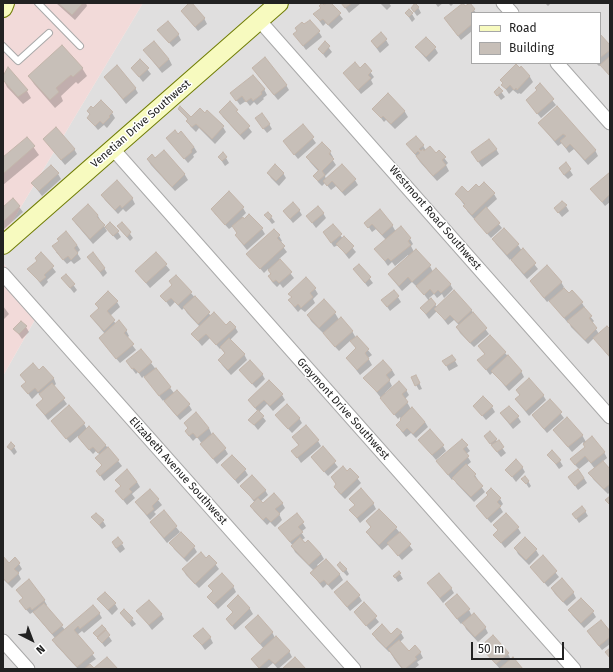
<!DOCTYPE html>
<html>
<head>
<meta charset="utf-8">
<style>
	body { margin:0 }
	#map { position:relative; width:613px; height:672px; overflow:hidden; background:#f2efe9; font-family:"Fira Sans",sans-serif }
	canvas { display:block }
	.frame { position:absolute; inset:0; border:4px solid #222; pointer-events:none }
	.legend { position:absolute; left:471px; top:12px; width:130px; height:52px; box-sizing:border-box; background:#fff; border:1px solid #a7a7a7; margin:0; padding:5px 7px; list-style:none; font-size:12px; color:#222 }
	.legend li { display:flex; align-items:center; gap:8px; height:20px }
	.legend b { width:20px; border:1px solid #a7a7a7 }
	.north { position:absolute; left:12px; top:620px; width:40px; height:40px; -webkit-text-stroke:3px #fff; paint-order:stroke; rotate:138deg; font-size:11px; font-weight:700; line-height:16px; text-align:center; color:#222 }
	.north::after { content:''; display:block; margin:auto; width:14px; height:18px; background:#222; clip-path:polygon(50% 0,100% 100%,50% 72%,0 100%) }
	.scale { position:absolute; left:471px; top:642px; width:93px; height:18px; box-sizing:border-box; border:2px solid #222; border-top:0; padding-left:5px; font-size:12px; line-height:14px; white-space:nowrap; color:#222; -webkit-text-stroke:3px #fff; paint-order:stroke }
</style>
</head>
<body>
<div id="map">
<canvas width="613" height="672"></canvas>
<div class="frame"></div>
<ul class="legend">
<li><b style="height:5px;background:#f7fabf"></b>Road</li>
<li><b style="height:11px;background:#c7bfb8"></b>Building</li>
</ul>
<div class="north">N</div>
<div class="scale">50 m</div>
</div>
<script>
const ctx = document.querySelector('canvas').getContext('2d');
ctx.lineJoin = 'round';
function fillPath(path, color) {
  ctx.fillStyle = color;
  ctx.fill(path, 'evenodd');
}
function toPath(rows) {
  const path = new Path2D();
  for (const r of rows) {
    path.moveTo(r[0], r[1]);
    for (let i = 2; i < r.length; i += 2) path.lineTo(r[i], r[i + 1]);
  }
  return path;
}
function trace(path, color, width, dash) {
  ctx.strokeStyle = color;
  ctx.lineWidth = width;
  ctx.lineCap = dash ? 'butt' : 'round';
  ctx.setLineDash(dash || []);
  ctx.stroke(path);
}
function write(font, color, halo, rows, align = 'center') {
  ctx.font = font + ' "Fira Sans",sans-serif';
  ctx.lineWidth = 3;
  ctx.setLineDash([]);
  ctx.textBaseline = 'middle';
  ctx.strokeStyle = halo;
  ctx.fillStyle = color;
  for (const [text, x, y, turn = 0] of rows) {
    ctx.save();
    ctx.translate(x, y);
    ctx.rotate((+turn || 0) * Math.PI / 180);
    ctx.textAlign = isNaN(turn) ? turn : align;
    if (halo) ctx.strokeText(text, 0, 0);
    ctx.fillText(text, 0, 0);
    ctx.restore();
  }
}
fillPath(toPath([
	[143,3,610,3,610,669,3,669,3,376,41,309,3,263,3,237],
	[472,13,600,13,600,63,472,63]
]), '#e0dfdf');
fillPath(toPath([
	[3,3,143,3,3,237],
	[3,263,41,309,3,376]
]), '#f2dad9');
fillPath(toPath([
	[56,3,86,3,87,6,75,20],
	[328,3,330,3,343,19,332,29,326,23,323,26,315,15],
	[342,3,361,3,349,13],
	[380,3,389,3,391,6,387,10],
	[435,3,443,3,438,7],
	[448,3,454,3,451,6],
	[545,3,551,3,548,6],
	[470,4,476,13,472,13,472,31,461,40,445,19],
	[418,7,421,13,417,16,412,9],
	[182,11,204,18,207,24,198,31],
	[406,13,412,14,415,19,412,22],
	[298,32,319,32,322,37,306,50,295,35],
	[178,34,181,40,173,47,162,35],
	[600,35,610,47,610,76,601,65,599,66,596,63,600,63],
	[426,38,435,48,438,53,429,62,420,52,417,47],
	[386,40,389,45,380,53,372,42],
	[325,43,332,52,326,58,319,49],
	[148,55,169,59,172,65,162,73],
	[140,60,151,74,143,82,132,68],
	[365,65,374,77,371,80,373,84,361,94,344,73,360,69],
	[82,68,87,76,78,84,76,82,61,96,63,101,55,108,34,84,29,76],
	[521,68,530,77,533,82,521,94,519,93,518,94,513,90,509,94,503,85],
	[256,73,286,85,289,90,278,100],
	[105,77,135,88,138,93,126,104],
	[3,78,27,91,31,98,23,104,7,87],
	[540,85,556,105,541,118,527,101,538,91],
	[264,89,267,95,263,98,264,99,257,105,254,102,250,106,246,101,240,105,232,94],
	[499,89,505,97,501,100,495,92],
	[388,95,405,112,408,117,395,129,386,120,384,122,374,109],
	[230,103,252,132,244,140,223,117,220,112],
	[557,108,595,150,598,156,588,165,574,149,569,153,562,143,558,146,543,128,540,123],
	[179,109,191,118,205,114,207,112,223,127,226,132,215,144,199,128,196,132,190,126,188,120],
	[88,111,112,113,115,118,107,128,104,125,98,130,88,118,91,115],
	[260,124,269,124,272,129,267,133],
	[303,125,316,143,298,159,284,141],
	[27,138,39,155,3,185,3,159],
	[167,138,194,147,197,152,193,155,194,157,188,163],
	[44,139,74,149,77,154,65,165],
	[408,144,423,145,426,151,436,154,439,151,448,163,446,165,449,171,437,181,420,162],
	[496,149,499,154,482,167,475,157],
	[164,152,185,175,188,180,175,191,151,165,148,160,155,159],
	[330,152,333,157,332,159,336,165,325,176,326,179,355,180,358,185,345,196,336,186,331,190,325,183,322,186,318,182,315,176,319,172,310,162,307,157],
	[219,157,226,158,229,163,225,166],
	[566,164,573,175,568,179,563,174],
	[268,173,283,173,286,178,279,186,271,178],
	[610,173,610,202,605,206,592,190],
	[58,174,61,179,42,196,32,183],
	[468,193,494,194,497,199,486,209,502,228,491,238,467,211,465,206,456,194],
	[102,195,132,198,135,204,126,212,123,209,118,214,105,200],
	[13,199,23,212,4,229,3,209],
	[566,206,569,211,562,217,555,208],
	[243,208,246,213,242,217,244,220,249,216,262,229,265,234,247,250,239,240,236,235,238,234,233,226,229,229,215,214,212,209],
	[299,210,302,215,293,223,284,212],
	[268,213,275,222,272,224,265,215],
	[323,213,326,218,316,228,307,216],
	[98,216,107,231,93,244,76,224,73,219],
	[122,223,133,238,130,241,118,227],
	[366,223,392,225,396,232,410,239,413,244,411,246,414,252,430,266,433,272,450,284,453,289,444,298,442,294,437,298,434,294,429,298,437,307,471,310,489,334,474,347,460,333,457,327,460,326,454,320,448,325,437,311,429,319,421,308,429,301,417,285,416,286,412,282,402,291,389,275,409,256,408,255,395,266,392,262,388,266,376,249,386,240,376,229,372,232],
	[333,225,343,239,344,238,356,252,349,259,338,245,334,247,324,233],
	[110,232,118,232,121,237,117,240],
	[279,236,282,241,280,243,287,252,279,259,294,278,283,288,280,284,277,287,272,282,269,276,271,274,268,269,264,273,248,254],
	[493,239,518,245,522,251,523,250,538,269,527,279,515,265,511,259,510,260,496,244],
	[77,245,80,250,77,253,81,259,74,264,71,261,67,264,56,252],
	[41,253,56,272,47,280,48,282,43,287,29,269,38,261],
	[156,253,170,270,150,288,140,276],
	[89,257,104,268,107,273,103,277],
	[359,265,373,283,368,287,354,269],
	[66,275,77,290,74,293,62,278],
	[176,276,211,316,225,326,235,327,238,332,230,340,244,354,247,360,231,375,222,365,219,360,225,354,221,348,220,349,210,338,202,346,192,334,200,327,187,313,184,308,182,310,175,302,170,307,162,296,173,286],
	[531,282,561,282,564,287,563,288,569,294,582,303,585,308,584,309,594,321,592,323,599,334,607,327,610,331,610,358,594,338,588,344,571,327,569,322,568,323,554,306,550,300,547,302],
	[315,289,318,294,313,299,315,303,305,312,301,309,298,312,289,301,292,298,290,294],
	[394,291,401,302,390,311,383,301],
	[117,302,120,307,110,316,116,324,126,330,129,336,127,338,136,350,120,363,103,343,100,338,105,334,91,317,99,310,96,304],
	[3,306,9,314,3,320],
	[335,313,339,320,352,331,356,338,357,337,372,355,368,358,372,365,360,375,347,358,357,349,351,340,339,351,327,338,324,332,323,333,311,321,308,315],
	[26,327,29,332,22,339,15,329],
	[490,336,521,371,524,377,509,391,493,372,490,375,479,360,485,355,479,346],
	[141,350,174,393,189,405,192,410,180,420,168,406,164,400,163,401,144,376,142,378,138,372,136,374,127,362],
	[452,356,458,366,449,371,444,361],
	[43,367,54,379,56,384,54,386,67,404,48,420,37,405,43,400,41,395,38,393,32,399,23,387],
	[240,370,262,374,265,379,256,388,244,375],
	[392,370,395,375,389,380,392,386,385,393,386,394,406,390,409,395,405,399,411,409,425,422,428,427,416,438,411,433,406,437,401,431,398,425,402,421,400,417,398,419,365,378],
	[416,376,422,389,419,390,412,378],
	[517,390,543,395,546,400,529,416,516,400,520,395],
	[282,395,285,400,273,411,267,404,259,412,266,421,258,430,250,420,258,412,249,400],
	[550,400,564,418,547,433,533,416],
	[474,406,492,407,495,412,486,420],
	[501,414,518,417,521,422,513,429],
	[276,415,299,418,302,423,292,433,280,420],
	[52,421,84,424,87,429,89,428,108,448,122,466,104,481,97,471,102,466,97,458,100,455,96,451,93,454,82,442,78,436,70,443],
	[185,423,209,428,212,435,225,449,228,454,217,464,205,449,202,444,197,437,193,441,189,436,186,431,188,428],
	[554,430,582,435,586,442,604,452,607,458,602,462,610,469,610,492,608,494,593,479,590,473,595,469,589,461,579,469,575,465,586,448,583,442,572,452],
	[485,437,496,440,506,453,501,457],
	[419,440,443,446,446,451,436,460],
	[462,440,470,451,466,454,471,462,466,466,475,475,478,480,477,481,485,492,474,502,456,483,454,478,452,480,437,461],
	[318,441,321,446,301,463,293,451,299,446,296,442],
	[8,447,14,447,17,452,14,455],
	[323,448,338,467,328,476,312,458],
	[549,455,560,461,563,466,559,469],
	[223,465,245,470,248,475,238,484],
	[522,467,525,472,516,482,507,470],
	[350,469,361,483,345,499,338,492,335,487,337,485,332,478,347,472],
	[569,477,584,478,587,483,578,490],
	[523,479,528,481,531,486,529,488],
	[116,480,137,482,140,487,132,494,135,498,127,505,120,496,121,487],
	[242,486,265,490,268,495,260,502,263,505,282,503,285,508,279,514,282,520,275,527,270,522,267,525,254,511,251,506,255,503],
	[150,490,162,505,154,512,156,514,150,520,136,503],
	[488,495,500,499,503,504,500,507,503,512,491,523,480,511,477,506],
	[351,499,373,503,376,509,360,523,351,510,355,506],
	[379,510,396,528,413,550,402,560,389,544,382,550,370,537,367,532,372,528,367,522],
	[585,511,588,516,579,523,573,514],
	[164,512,180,532,167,543,151,523],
	[297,514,306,528,301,532,305,538,302,540,321,554,324,559,317,565,319,567,326,560,340,575,343,580,332,590,327,584,323,588,315,578,312,573,314,571,295,552,292,546,293,546,283,533],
	[93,518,103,521,106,526,102,529],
	[495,525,518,528,521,533,505,548,495,535,498,530],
	[181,533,194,547,197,552,187,562,174,549,171,544],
	[525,539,536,550,539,555,529,565,518,554,515,548],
	[122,544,125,549,120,553,116,548],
	[209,556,219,569,199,588,186,575,183,569,206,559],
	[3,557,9,564,19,564,22,569,18,573,21,579,12,588,3,579],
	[543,557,559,577,548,587,531,567],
	[338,566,346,569,349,574,347,576],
	[400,574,403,579,398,582,394,576],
	[428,583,451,588,454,593,443,603],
	[210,586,233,586,236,592,218,609,208,597,214,592],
	[552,589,573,592,576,598,567,606,555,594],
	[17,590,44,600,47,605,46,606,65,630,99,613,102,618,84,633,82,631,77,635,96,659,89,664,94,669,78,669,56,645,53,640,55,638,33,612,30,614,24,607,24,599],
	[336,593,359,596,362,601,350,611],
	[238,597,250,609,253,614,235,630,227,620,233,613,228,606],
	[99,599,115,604,118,609,112,615,102,604],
	[581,599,593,612,596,617,584,628,572,615,569,610],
	[364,604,379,622,370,630,355,612],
	[446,605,469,610,472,616,485,627,488,633,478,642,466,629,463,622,461,624],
	[124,610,136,624,132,627,121,613],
	[138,611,161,614,164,619,152,630],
	[102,626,112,641,105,647,94,633],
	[246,627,272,632,275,638,289,651,292,657,278,669,273,663,266,669,259,669,252,659,264,649],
	[588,632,610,632,610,644,602,650],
	[401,633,404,638,400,642,409,652,420,652,423,658,417,662,419,665,414,669,402,669,395,660,390,652,389,652,376,639,373,634,391,635],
	[195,636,210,637,213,643,205,650],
	[481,647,508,654,511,660,522,669,500,669]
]), '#0003');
const building = toPath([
	[58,3,83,3,72,15,58,3],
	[189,3,192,3,205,18,195,27,181,11,189,3],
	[322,3,324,5,327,3,331,3,341,13,328,25,323,19,320,21,313,14,321,8,319,6,322,3],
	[341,3,352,3,345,8,341,3],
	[415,3,419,7,414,12,411,8,415,3],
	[463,3,465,6,470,3,475,9,472,12,473,13,472,13,472,24,458,36,444,18,463,3],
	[409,9,413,13,409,17,405,13,409,9],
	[310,20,320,31,303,46,293,34,297,31,295,28,302,22,304,24,310,20],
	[168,21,179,34,169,43,157,30,168,21],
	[381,32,387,39,377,48,371,41,381,32],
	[600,34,610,45,610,50,600,58,600,34],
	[426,37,436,47,426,57,415,47,426,37],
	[154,41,169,59,159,68,143,50,154,41],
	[325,41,330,46,323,54,318,49,325,41],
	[62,45,83,68,73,77,71,75,56,88,59,92,50,100,28,76,62,45],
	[610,56,610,76,600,65,610,56],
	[265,57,287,85,274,95,252,68,265,57],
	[140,59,149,68,139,77,131,68,140,59],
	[355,62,360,68,365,63,372,71,368,75,371,78,358,90,343,73,355,62],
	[516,64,520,68,521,66,530,76,517,90,516,88,514,90,510,85,506,89,501,85,503,83,500,80,516,64],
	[117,65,136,88,123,99,104,77,117,65],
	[8,67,28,90,18,97,3,80,3,76,8,67],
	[253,75,265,89,261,92,262,94,253,101,251,98,246,102,242,96,236,101,230,93,253,75],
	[540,83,554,99,537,114,526,100,537,90,535,88,540,83],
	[499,87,503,91,497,96,494,92,499,87],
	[388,93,405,111,391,124,383,116,381,118,372,109,388,93],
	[101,100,113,112,109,116,110,117,103,124,100,121,95,126,87,118,90,114,87,111,91,106,93,108,101,100],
	[230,101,238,110,236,111,250,126,240,135,219,112,230,101],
	[180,106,191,117,200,108,205,113,207,110,224,126,212,139,196,124,192,127,186,121,188,119,178,109,180,106],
	[557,106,596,150,585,160,570,144,566,148,560,141,566,136,563,134,555,141,538,123,557,106],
	[262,113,270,124,263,129,255,118,262,113],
	[303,124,314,137,294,155,283,141,303,124],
	[56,127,75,149,61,160,43,139,56,127],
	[175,130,178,134,181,131,194,147,191,150,192,152,184,159,166,138,175,130],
	[416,136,424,145,419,149,421,151,423,149,424,151,430,146,436,153,439,150,446,157,442,160,446,165,433,176,416,156,420,153,418,151,415,154,406,144,416,136],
	[27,137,35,146,3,174,3,157,27,137],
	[489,139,497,149,478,162,471,152,489,139],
	[322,142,331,151,329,154,334,159,322,171,325,175,318,181,313,176,319,170,306,157,322,142],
	[164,150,185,174,172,187,147,159,152,154,155,158,164,150],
	[223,152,227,157,222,161,218,157,223,152],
	[566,162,571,169,564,175,559,168,566,162],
	[275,164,284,173,276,181,267,173,275,164],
	[342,164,356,179,342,192,332,181,327,186,323,181,342,164],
	[51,165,59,173,39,191,31,183,51,165],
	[610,172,610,194,602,202,590,189,610,172],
	[117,180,133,198,122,208,120,205,115,210,101,195,117,180],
	[484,182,495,193,472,215,463,206,465,204,455,194,462,186,468,192,476,184,479,187,484,182],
	[229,191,244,207,225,225,211,209,229,191],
	[13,198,20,206,3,222,3,207,13,198],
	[562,201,567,205,558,213,554,208,562,201],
	[293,202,300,210,290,219,283,211,293,202],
	[88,204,98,215,97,217,105,225,90,239,72,219,88,204],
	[318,206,324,213,312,223,306,216,318,206],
	[486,207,500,223,487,234,474,219,486,207],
	[380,209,393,225,382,235,372,224,368,228,364,223,380,209],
	[268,212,272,216,269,220,264,215,268,212],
	[249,214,263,228,244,245,235,235,237,233,232,226,243,217,244,219,249,214],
	[110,222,119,231,113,236,105,227,110,222],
	[122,222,131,232,127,237,117,226,122,222],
	[333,224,342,234,331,243,323,232,333,224],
	[401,226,411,238,408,241,411,245,391,261,388,258,385,261,374,249,401,226],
	[504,228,519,244,507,255,492,239,504,228],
	[274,229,280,235,277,238,285,246,260,269,246,254,274,229],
	[66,231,77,245,74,248,78,253,71,260,68,256,63,260,52,246,59,241,57,239,66,231],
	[344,236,354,246,346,254,336,244,344,236],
	[523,248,536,263,524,274,511,260,523,248],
	[416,249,431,265,412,282,408,277,399,286,388,274,416,249],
	[41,252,54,266,44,275,46,277,40,282,27,269,37,261,35,258,41,252],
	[93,252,105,268,100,272,87,257,93,252],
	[156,252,167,264,146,283,135,271,156,252],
	[280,259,292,272,279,283,276,280,273,282,268,276,271,274,268,270,280,259],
	[359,264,371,277,365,283,353,269,359,264],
	[547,265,562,282,544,298,530,281,547,265],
	[436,268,451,284,441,293,438,290,434,294,430,289,424,295,416,286,436,268],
	[66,274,75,284,70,288,61,278,66,274],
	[176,275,192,292,178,305,171,298,166,302,160,296,172,285,169,281,176,275],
	[306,277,316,288,310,293,313,297,301,308,298,304,295,307,288,300,292,297,288,294,306,277],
	[564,288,569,293,572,290,583,302,564,318,549,301,564,288],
	[394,290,399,296,387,307,381,300,394,290],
	[454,290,472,310,458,323,450,315,445,320,434,309,454,290],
	[108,291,118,301,107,311,115,320,104,331,90,316,99,308,95,304,108,291],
	[195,296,210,312,198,324,183,307,195,296],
	[431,298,436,304,426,314,420,308,431,298],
	[324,299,336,312,319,328,307,315,324,299],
	[584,307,592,316,589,318,597,328,585,340,567,321,584,307],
	[214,312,226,325,230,321,236,327,216,345,206,334,198,341,191,334,214,312],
	[473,312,487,328,470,343,456,327,473,312],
	[341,317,353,331,335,347,323,333,341,317],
	[119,320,127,330,124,333,134,344,116,359,99,338,119,320],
	[21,321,27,326,19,334,13,329,21,321],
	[607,326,610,329,609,356,593,338,607,326],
	[490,335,506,352,486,370,477,360,485,354,478,346,490,335],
	[357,336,369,349,365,353,369,359,357,370,346,358,356,348,350,341,357,336],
	[229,338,245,354,228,370,218,360,225,353,220,347,229,338],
	[141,349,152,362,139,373,134,368,132,369,126,361,141,349],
	[452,355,456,360,446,366,442,361,452,355],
	[508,355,522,371,506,386,491,371,508,355],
	[250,360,263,374,252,384,239,370,250,360],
	[383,360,392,370,386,375,390,380,377,392,363,378,383,360],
	[33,363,39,370,43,366,54,378,38,392,35,388,28,394,21,386,26,382,20,375,33,363],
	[156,368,171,387,159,396,144,377,156,368],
	[416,375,420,383,415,386,411,377,416,375],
	[529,378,544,395,526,411,515,399,520,395,516,390,529,378],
	[269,380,283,394,270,406,264,400,255,408,248,400,269,380],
	[399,381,407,390,402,394,408,402,394,415,380,398,399,381],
	[52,383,65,398,45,415,36,405,43,399,39,394,52,383],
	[177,390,190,404,177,416,164,401,177,390],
	[483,396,493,406,482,416,473,406,483,396],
	[550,399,562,412,544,429,532,415,550,399],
	[287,404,300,418,288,429,275,415,287,404],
	[69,405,85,423,66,439,51,421,69,405],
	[509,406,519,416,510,424,500,413,509,406],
	[412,407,425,422,413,434,407,428,403,432,396,425,401,420,400,419,412,407],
	[258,410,264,416,254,425,248,420,258,410],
	[196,412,209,428,197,438,193,433,189,436,185,431,188,428,184,423,196,412],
	[567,417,583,435,568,447,553,430,567,417],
	[306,425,319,440,297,458,291,451,299,445,292,437,306,425],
	[89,426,106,445,98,453,93,447,89,450,78,437,89,426],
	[430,429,444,445,432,455,418,440,430,429],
	[490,431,497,439,490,444,484,436,490,431],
	[213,433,226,448,213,459,200,444,213,433],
	[592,436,605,452,591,463,585,456,575,465,570,459,585,447,583,444,592,436],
	[462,439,468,445,463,449,469,456,448,475,436,461,462,439],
	[499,440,504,447,497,452,491,445,499,440],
	[11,442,15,446,11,450,7,447,11,442],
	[323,446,336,461,324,472,311,457,323,446],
	[108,447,119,460,100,476,96,471,102,465,95,458,108,447],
	[552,450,561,460,556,464,547,455,552,450],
	[232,455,246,469,235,480,221,465,232,455],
	[516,459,523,467,512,477,505,470,516,459],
	[603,461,610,469,610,484,604,489,588,473,603,461],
	[466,464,476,474,474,476,483,486,471,497,452,478,466,464],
	[343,466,347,471,350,468,359,477,341,494,334,487,336,484,331,477,343,466],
	[127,469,137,482,129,489,132,492,123,500,115,491,121,486,115,480,127,469],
	[578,469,584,478,575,486,568,477,578,469],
	[252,475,266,490,254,500,240,486,252,475],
	[525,476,529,481,526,484,521,479,525,476],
	[361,488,374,503,357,518,349,510,355,505,349,499,361,488],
	[491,488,501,498,497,502,501,506,487,519,476,506,488,495,486,493,491,488],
	[150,489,159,499,152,506,154,509,147,515,135,502,150,489],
	[274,493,283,503,275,509,280,514,271,522,266,517,263,520,250,506,258,498,263,503,274,493],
	[610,496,610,505,605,500,610,496],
	[582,506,586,511,576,519,572,514,582,506],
	[379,509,397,527,379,545,366,532,371,527,366,521,379,509],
	[164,510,177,526,164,538,150,522,164,510],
	[96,513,104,520,99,525,91,517,96,513],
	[297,513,304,522,298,527,303,532,290,542,278,528,297,513],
	[506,513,519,527,501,543,493,535,498,530,493,525,506,513],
	[181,532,195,546,184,558,169,543,181,532],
	[400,532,411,544,398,556,387,543,400,532],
	[118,537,123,543,116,548,112,542,118,537],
	[300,537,305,543,308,540,321,554,309,565,291,546,300,537],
	[525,537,537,549,526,560,514,548,525,537],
	[201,552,206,558,209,555,217,563,195,584,182,569,201,552],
	[543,555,557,571,544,583,530,567,543,555],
	[3,556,9,563,15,557,20,563,14,569,19,573,8,583,3,578,3,556],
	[326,559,340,574,328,585,324,580,320,583,310,573,326,559],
	[340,562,347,569,343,572,337,565,340,562],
	[399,571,401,573,395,578,393,576,399,571],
	[222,573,234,586,214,604,207,597,213,591,208,586,222,573],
	[439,573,452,588,440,598,427,583,439,573],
	[562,578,574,592,563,602,551,588,562,578],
	[29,579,45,600,32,610,30,607,26,610,19,601,23,598,16,590,29,579],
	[347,581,360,595,347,607,334,592,347,581],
	[105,592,116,603,108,610,97,599,105,592],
	[457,594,470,609,457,619,445,604,457,594],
	[238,595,250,608,232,626,226,619,233,612,227,606,238,595],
	[581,598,594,611,581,623,568,610,581,598],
	[149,600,162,614,149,625,136,611,149,600],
	[364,602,377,616,366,626,354,612,364,602],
	[44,603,63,625,52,634,33,612,44,603],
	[93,605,100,613,80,629,78,626,74,630,94,653,77,667,52,640,93,605],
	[124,609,133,618,129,623,120,613,124,609],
	[474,613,486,627,475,637,462,623,474,613],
	[258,615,273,632,260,644,245,627,258,615],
	[601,620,610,631,610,637,599,646,587,631,601,620],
	[382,624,391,634,397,628,402,632,386,648,372,634,382,624],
	[102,625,106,629,97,637,93,633,102,625],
	[203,628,211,637,202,645,193,636,203,628],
	[106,630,110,635,102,643,97,638,106,630],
	[493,635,509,653,496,664,480,647,493,635],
	[276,636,290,651,275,664,269,659,259,668,251,659,276,636],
	[399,640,409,651,415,645,421,652,415,657,417,659,405,669,403,669,388,649,399,640],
	[610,648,610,658,605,652,610,648],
	[107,657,118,669,84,669,90,664,94,668,107,657],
	[295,657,306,669,282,669,295,657],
	[513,657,523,669,500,669,500,668,513,657]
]);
fillPath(building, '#c7bfb8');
trace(building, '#c4b6ab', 1);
const lane = toPath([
	[38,3,80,46],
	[3,46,18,61,49,33]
]);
const street = toPath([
	[503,3,512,13],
	[259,20,610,417],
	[557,63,610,123],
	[113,149,574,669],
	[3,274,354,669],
	[3,641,28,669]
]);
const secondary = toPath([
	[3,8,5,3],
	[3,245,279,3]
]);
trace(lane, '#a9a9a9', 8);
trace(street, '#a9a9a9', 15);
trace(secondary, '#707d05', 20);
trace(lane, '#fff', 6);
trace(street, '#fff', 13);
trace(secondary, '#f7fabf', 18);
write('11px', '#222', '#fff', [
	["Venetian Drive Southwest",141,124,-41],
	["Westmont Road Southwest",435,218,49],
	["Graymont Drive Southwest",343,409,48],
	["Elizabeth Avenue Southwest",178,471,48]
]);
</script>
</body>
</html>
